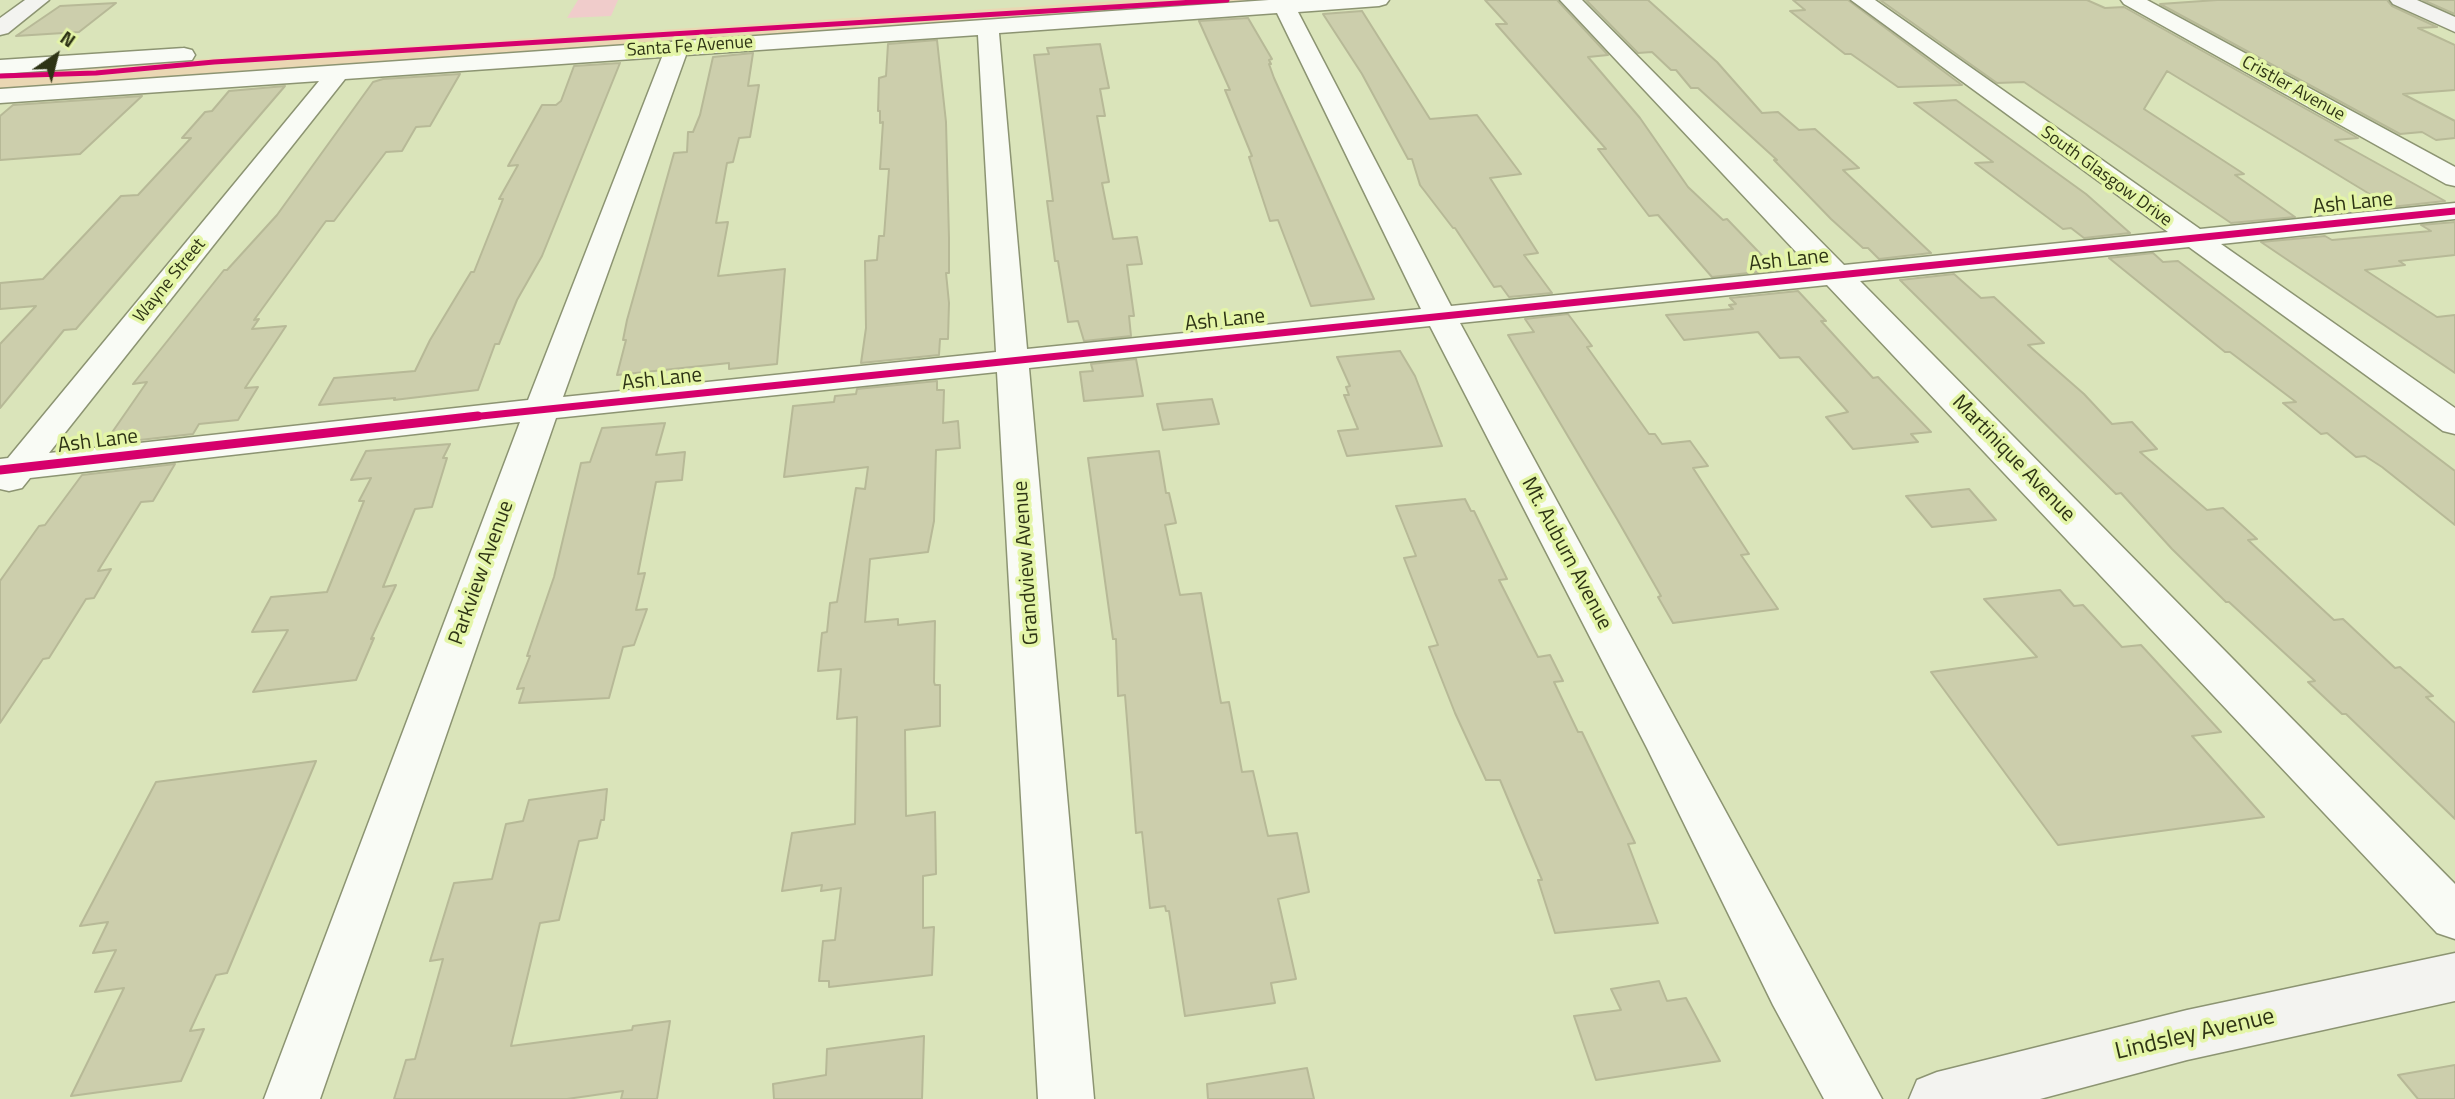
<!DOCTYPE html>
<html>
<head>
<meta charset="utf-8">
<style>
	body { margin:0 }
	#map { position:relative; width:2455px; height:1099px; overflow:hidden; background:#dae4ba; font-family:"Titillium Web",sans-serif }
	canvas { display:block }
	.north { position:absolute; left:21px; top:21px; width:70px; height:70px; -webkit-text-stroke:5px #e4f5a8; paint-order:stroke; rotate:35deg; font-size:19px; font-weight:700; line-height:28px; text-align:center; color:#2e3415 }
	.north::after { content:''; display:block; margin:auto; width:24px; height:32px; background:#2e3415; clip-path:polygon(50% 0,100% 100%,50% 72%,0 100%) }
</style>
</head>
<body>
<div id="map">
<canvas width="2455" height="1099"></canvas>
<div class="north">N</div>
</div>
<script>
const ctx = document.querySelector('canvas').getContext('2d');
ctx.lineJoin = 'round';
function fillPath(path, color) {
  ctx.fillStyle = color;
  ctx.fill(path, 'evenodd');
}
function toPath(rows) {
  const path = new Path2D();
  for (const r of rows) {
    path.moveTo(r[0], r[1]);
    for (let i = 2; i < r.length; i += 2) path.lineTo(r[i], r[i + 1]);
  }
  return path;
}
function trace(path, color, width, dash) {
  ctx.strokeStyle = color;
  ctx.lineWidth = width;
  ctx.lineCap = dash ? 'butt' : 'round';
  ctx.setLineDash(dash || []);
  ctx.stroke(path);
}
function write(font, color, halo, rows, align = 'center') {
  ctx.font = font + ' "Titillium Web",sans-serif';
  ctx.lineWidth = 7;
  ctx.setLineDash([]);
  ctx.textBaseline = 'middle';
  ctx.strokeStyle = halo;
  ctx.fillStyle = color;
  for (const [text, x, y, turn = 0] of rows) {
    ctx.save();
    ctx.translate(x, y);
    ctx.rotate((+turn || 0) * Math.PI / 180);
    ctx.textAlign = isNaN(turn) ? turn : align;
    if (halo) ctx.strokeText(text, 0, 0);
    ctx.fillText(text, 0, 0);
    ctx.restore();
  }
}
fillPath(toPath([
	[1131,0,1327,0,0,91,0,72]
]), '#ead7b3');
fillPath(toPath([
	[578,0,618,0,611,16,567,18]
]), '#f0cccb');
const building = toPath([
	[1485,0,1557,0,1608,55,1588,57,1640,118,1688,187,1723,220,1727,219,1776,270,1712,277,1658,215,1649,216,1598,149,1606,149,1496,24,1507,24,1485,0],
	[1586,0,1648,0,1717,62,1762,113,1778,112,1799,130,1815,129,1859,168,1843,170,1931,253,1879,259,1868,248,1863,248,1831,219,1774,160,1777,160,1698,88,1691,88,1676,70,1671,70,1652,52,1638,53,1586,0],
	[1793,0,1848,0,1962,85,1898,87,1851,54,1845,54,1790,11,1805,10,1793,0],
	[1880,0,2087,0,2105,8,2124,7,2358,138,2335,140,2445,201,2391,207,2167,71,2144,109,2244,174,2235,175,2295,217,2231,223,2024,82,1997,83,1880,0],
	[2217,0,2387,0,2392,6,2437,27,2418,28,2455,45,2455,90,2403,94,2455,121,2455,138,2436,140,2422,132,2400,134,2160,4,2217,0],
	[2423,0,2455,0,2455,14,2423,0],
	[116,3,79,32,16,36,60,6,116,3],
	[1362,11,1430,119,1477,115,1521,174,1490,178,1538,253,1524,255,1552,293,1509,297,1501,286,1494,287,1455,228,1453,228,1420,185,1412,159,1408,159,1362,74,1323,14,1362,11],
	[1248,18,1272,59,1269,60,1271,64,1269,64,1274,78,1374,299,1311,306,1278,220,1270,221,1249,157,1252,156,1225,90,1230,90,1199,21,1248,18],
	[937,40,946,122,949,238,949,273,946,273,949,303,948,339,940,339,939,355,861,363,866,328,865,261,877,260,879,236,884,236,889,169,880,169,883,122,880,123,880,111,878,111,879,78,886,76,888,44,937,40],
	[1100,44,1109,88,1100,89,1105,116,1097,116,1109,182,1102,183,1113,239,1137,237,1142,264,1127,265,1134,316,1129,316,1131,336,1084,341,1078,321,1068,322,1058,261,1055,261,1047,201,1053,201,1034,55,1049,54,1047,48,1100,44],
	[753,53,748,86,759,85,750,137,739,138,733,162,727,163,716,223,728,222,718,276,785,269,777,364,729,369,729,363,617,375,626,340,623,340,627,320,674,153,687,152,688,132,693,132,700,115,713,57,753,53],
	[620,63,542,256,517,300,499,344,495,344,478,390,394,400,395,398,319,405,334,378,415,371,430,340,471,272,474,272,503,199,499,199,518,165,508,166,542,105,556,105,561,101,574,66,620,63],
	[460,74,430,126,416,127,402,151,386,152,334,221,326,221,323,225,254,320,259,319,252,329,286,326,245,388,258,387,238,420,199,424,193,434,104,444,147,382,133,384,224,270,227,270,277,215,373,82,383,79,460,74],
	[285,86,76,329,64,330,0,408,0,344,36,306,0,309,0,283,43,279,121,196,138,195,191,138,182,138,205,112,212,111,229,91,285,86],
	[142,96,80,154,0,160,0,116,13,105,142,96],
	[1956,100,2086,194,2130,233,2084,238,2071,228,2063,229,1975,163,1993,162,1914,103,1956,100],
	[2455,222,2455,255,2399,261,2405,265,2365,270,2437,317,2455,315,2455,373,2261,242,2325,236,2332,240,2431,231,2421,225,2455,222],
	[2153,253,2163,262,2178,261,2455,471,2455,525,2382,467,2365,456,2356,457,2327,433,2321,434,2283,403,2296,402,2230,352,2225,352,2109,258,2153,253],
	[1954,274,1981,298,1994,297,2044,343,2028,345,2084,394,2112,424,2132,422,2157,449,2140,452,2207,510,2223,508,2257,539,2248,540,2334,620,2343,619,2395,668,2400,667,2433,696,2426,697,2455,723,2455,819,2346,714,2342,714,2308,682,2315,681,2229,602,2226,602,2172,549,2121,493,2116,494,1900,280,1954,274],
	[1798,291,1826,321,1821,321,1873,378,1878,377,1931,432,1911,434,1918,442,1853,449,1826,417,1848,412,1799,357,1780,358,1758,332,1684,340,1666,315,1733,309,1729,305,1736,304,1730,298,1798,291],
	[1568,314,1592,346,1587,347,1649,434,1655,434,1662,444,1690,441,1708,466,1693,468,1749,554,1741,555,1778,609,1673,623,1658,597,1661,596,1617,519,1508,335,1534,332,1525,319,1568,314],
	[1400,351,1415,376,1442,446,1347,456,1338,431,1358,429,1344,395,1349,395,1346,387,1350,386,1337,357,1400,351],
	[1136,359,1143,396,1084,401,1080,372,1093,371,1091,364,1136,359],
	[937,381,937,390,944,390,943,423,958,421,960,448,936,450,934,521,928,552,870,559,865,622,898,619,898,625,935,621,934,682,935,685,940,685,940,726,905,730,906,816,935,812,936,874,923,876,923,928,934,927,932,975,829,987,829,981,819,981,823,941,835,940,841,888,821,891,822,885,782,891,792,833,855,824,857,717,837,719,841,669,818,671,822,633,827,632,830,603,837,602,856,488,865,489,868,467,784,477,793,406,834,402,835,396,856,394,857,389,937,381],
	[1212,399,1219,424,1163,430,1157,404,1212,399],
	[665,423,656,455,685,452,682,480,656,482,638,574,645,573,636,610,647,609,634,645,623,647,609,698,519,703,524,688,517,689,530,656,527,656,554,577,581,463,590,462,602,428,665,423],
	[450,444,443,458,447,458,432,507,415,509,383,587,396,585,371,639,374,638,356,680,253,692,288,630,252,632,271,597,327,592,364,501,359,501,371,478,351,480,366,451,450,444],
	[1159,451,1166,493,1169,493,1176,523,1165,525,1180,595,1201,593,1221,703,1229,702,1242,772,1253,771,1268,836,1297,833,1309,892,1278,899,1296,979,1271,983,1275,1003,1185,1016,1169,911,1166,911,1165,906,1150,908,1142,832,1136,833,1125,695,1118,696,1116,639,1113,639,1088,458,1159,451],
	[175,464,153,501,141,502,98,571,111,569,94,598,86,599,49,658,43,659,0,723,0,581,39,526,45,525,82,475,175,464],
	[1969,489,1996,520,1932,527,1906,496,1969,489],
	[1465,499,1471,511,1474,511,1507,579,1499,580,1538,657,1550,655,1563,681,1554,682,1578,732,1582,732,1635,843,1628,844,1658,923,1555,933,1538,880,1542,880,1500,780,1486,780,1455,713,1429,647,1438,645,1404,558,1416,556,1396,506,1465,499],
	[2060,590,2074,606,2083,605,2122,647,2141,645,2221,732,2192,736,2264,817,2058,845,1931,672,2037,657,1984,599,2060,590],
	[316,761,227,973,216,975,190,1031,204,1029,181,1081,71,1096,124,988,95,992,116,950,93,953,108,922,80,926,156,782,316,761],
	[607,789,604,820,601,820,597,838,579,841,559,920,540,923,511,1046,632,1030,633,1026,670,1021,657,1099,621,1099,623,1091,567,1099,394,1099,406,1060,415,1059,443,959,430,961,454,883,492,879,506,824,523,821,529,800,607,789],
	[1659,981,1667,1001,1686,998,1720,1061,1596,1080,1574,1016,1621,1010,1611,989,1659,981],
	[924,1036,922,1099,774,1099,773,1084,826,1075,827,1049,924,1036],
	[2455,1065,2455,1099,2418,1099,2398,1075,2455,1065],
	[1307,1068,1314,1099,1208,1099,1207,1084,1307,1068]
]);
fillPath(building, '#ccceac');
trace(building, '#b7b997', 2);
const street = toPath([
	[1269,0,1389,0,1386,4,1379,6,1298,12,1451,306,1812,269,1560,0,1582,0,1844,265,2168,232,1851,0,1875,0,2200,229,2455,203,2455,219,2221,244,2455,408,2455,434,2443,431,2189,247,1860,281,2455,884,2455,939,2437,933,1827,285,1460,323,1882,1099,1824,1099,1773,1005,1647,748,1430,326,1029,368,1094,1099,1038,1099,997,372,556,418,320,1099,264,1099,520,422,30,478,22,488,9,491,0,489,0,459,8,458,319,81,0,103,0,89,1269,0],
	[1277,13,1421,309,1027,349,999,33,1277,13],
	[978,35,996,352,563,397,686,55,978,35],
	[662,57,528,400,49,453,345,79,662,57],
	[2121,0,2147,0,2455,167,2455,186,2446,184,2124,4,2121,0],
	[184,48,192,50,195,55,192,60,0,74,0,60,184,48]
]);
const secondary = toPath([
	[25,0,49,0,8,33,0,35,0,18,25,0],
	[2390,0,2417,0,2455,17,2455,32,2393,4,2390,0],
	[2455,953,2455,1001,2187,1060,2040,1099,1909,1099,1917,1080,1937,1072,2187,1010,2455,953]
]);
trace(street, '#8c9472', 3);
trace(secondary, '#8c9472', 3);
fillPath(street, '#f9fbf5');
fillPath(secondary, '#f3f3f0');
trace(toPath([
	[0,76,96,73,214,62,1227,0]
]), '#d6006c', 5);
trace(toPath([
	[462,418,2455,211]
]), '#d6006c', 7);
trace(toPath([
	[0,470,478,416]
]), '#d6006c', 9);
write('18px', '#2e3415', '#e4f5a8', [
	["Santa Fe Avenue",690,47,-4],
	["Cristler Avenue",2293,89,29],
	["South Glasgow Drive",2106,177,36],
	["Wayne Street",170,281,-51]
]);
write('21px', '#2e3415', '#e4f5a8', [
	["Ash Lane",2353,204,-6],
	["Ash Lane",1789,261,-6],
	["Ash Lane",1225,321,-6],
	["Ash Lane",662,380,-6],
	["Ash Lane",98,442,-7],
	["Martinique Avenue",2013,459,46],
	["Mt. Auburn Avenue",1566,554,62],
	["Grandview Avenue",1027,563,-94],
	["Parkview Avenue",482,573,-70]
]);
write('24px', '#2e3415', '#e4f5a8', [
	["Lindsley Avenue",2195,1035,-13]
]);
</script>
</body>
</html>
